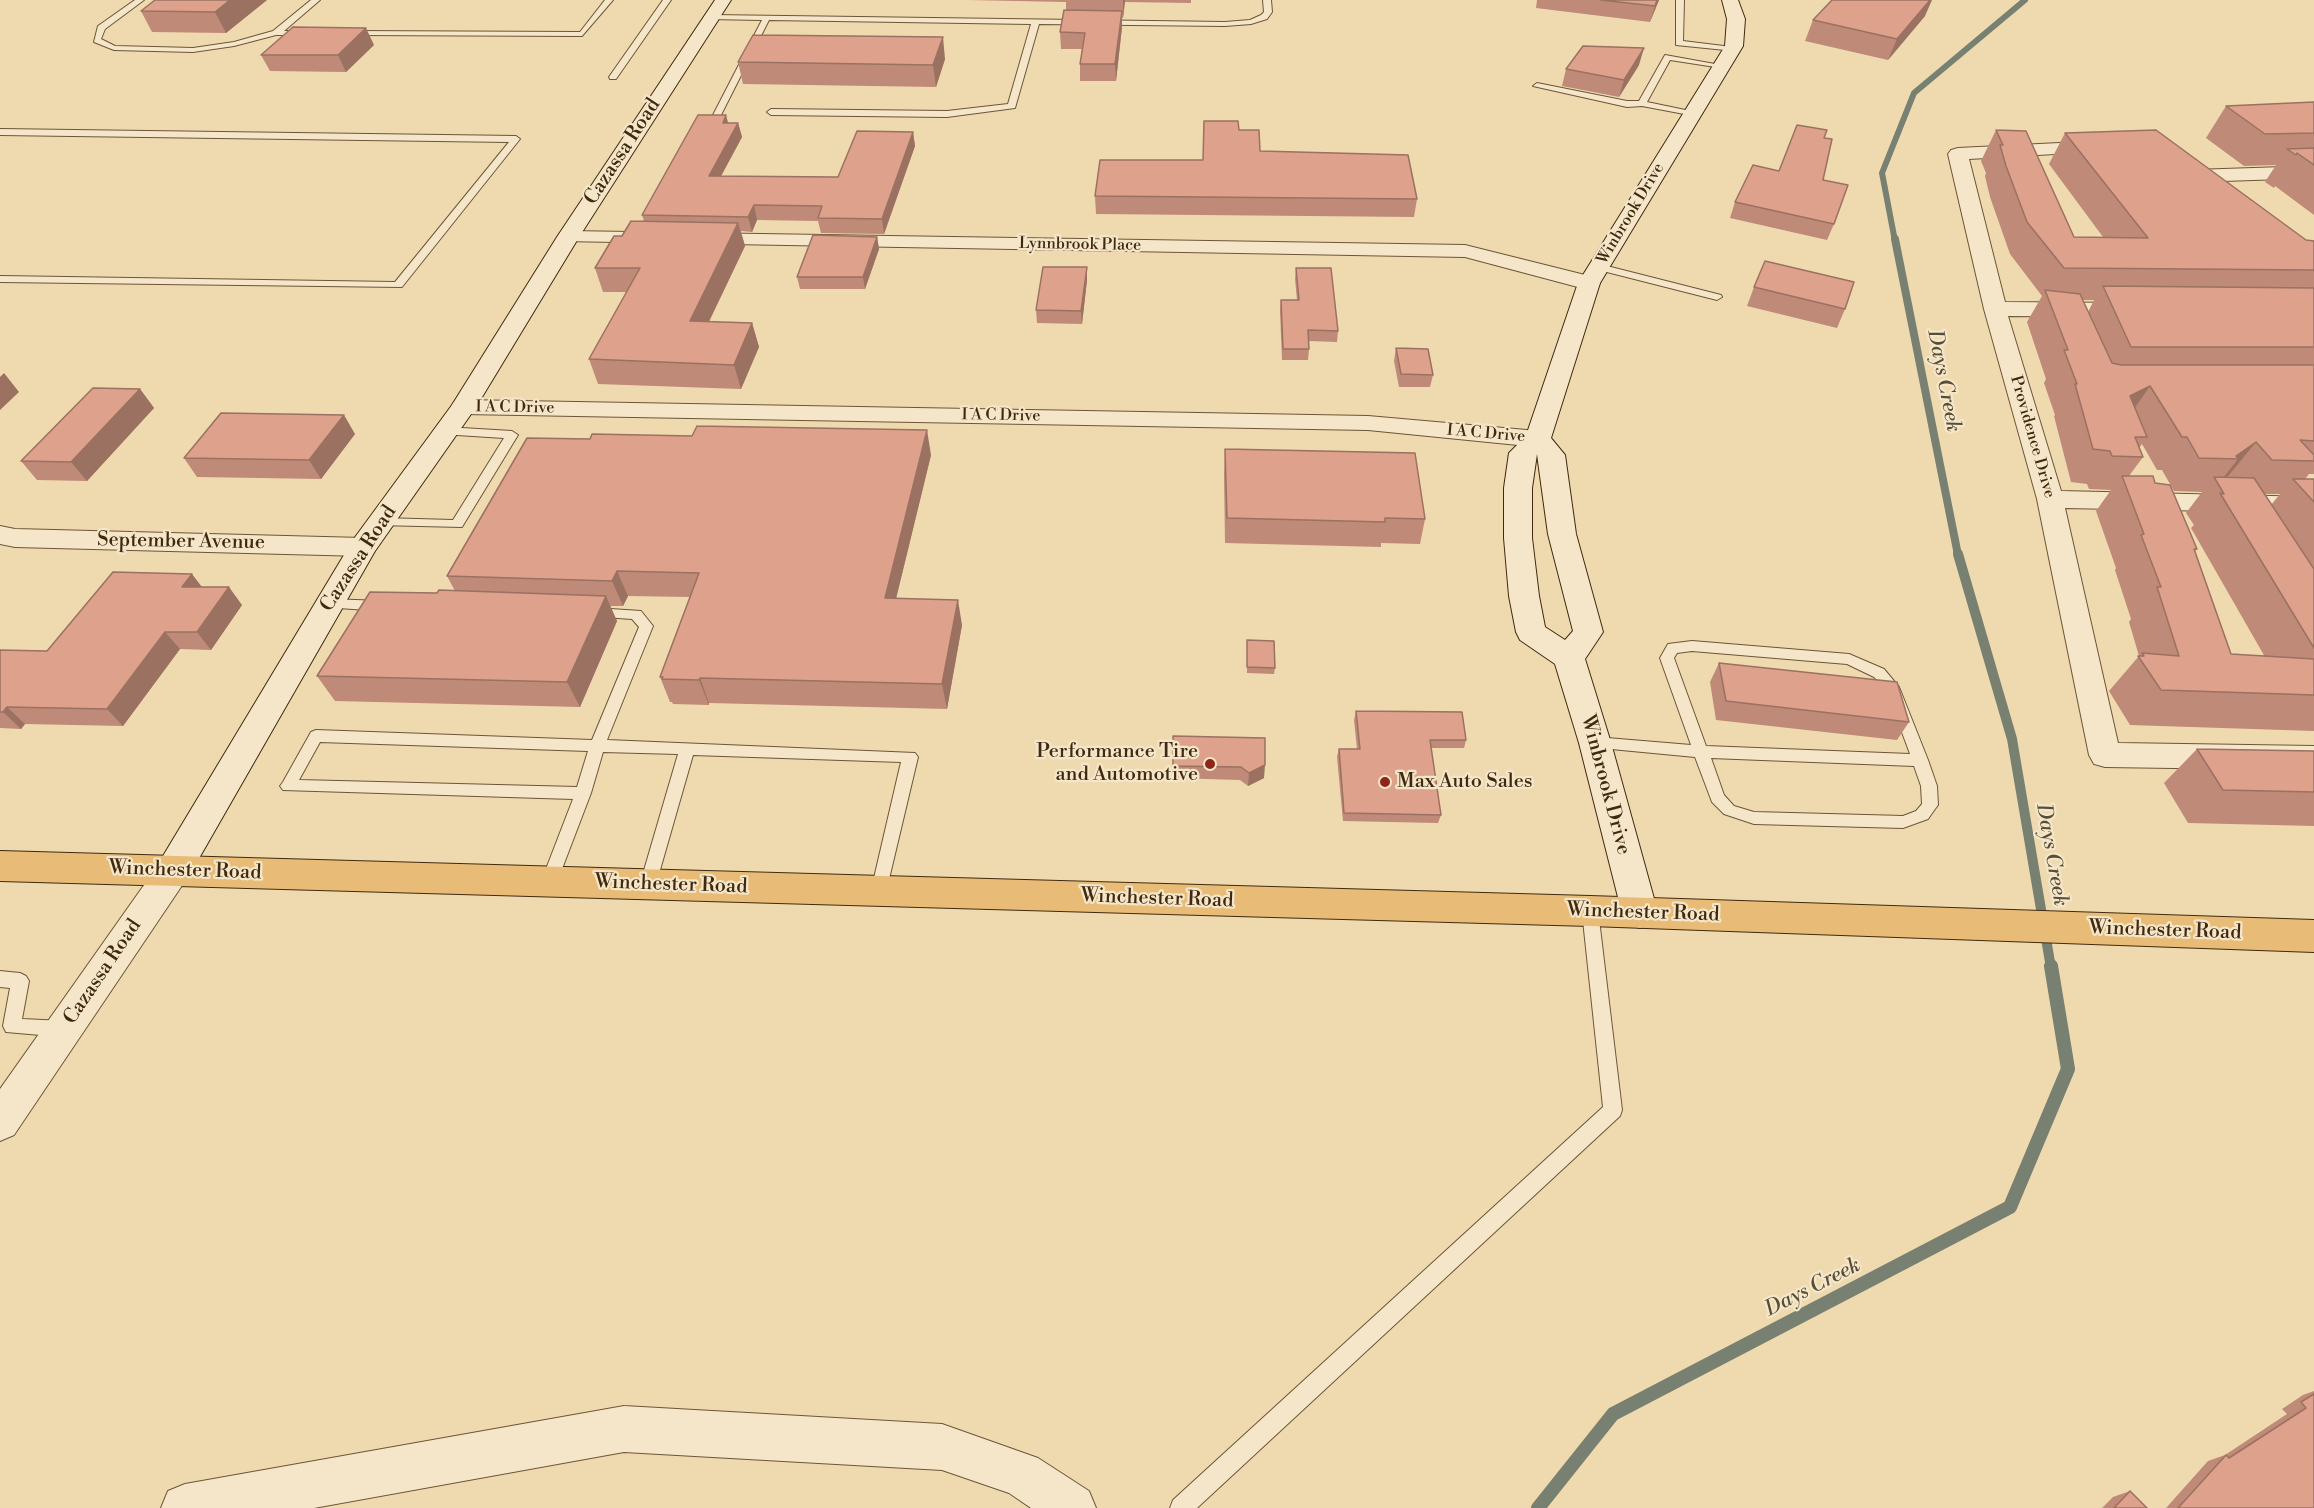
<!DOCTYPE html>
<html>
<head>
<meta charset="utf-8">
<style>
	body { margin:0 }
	canvas { display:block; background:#efd9ae }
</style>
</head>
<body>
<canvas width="2314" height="1508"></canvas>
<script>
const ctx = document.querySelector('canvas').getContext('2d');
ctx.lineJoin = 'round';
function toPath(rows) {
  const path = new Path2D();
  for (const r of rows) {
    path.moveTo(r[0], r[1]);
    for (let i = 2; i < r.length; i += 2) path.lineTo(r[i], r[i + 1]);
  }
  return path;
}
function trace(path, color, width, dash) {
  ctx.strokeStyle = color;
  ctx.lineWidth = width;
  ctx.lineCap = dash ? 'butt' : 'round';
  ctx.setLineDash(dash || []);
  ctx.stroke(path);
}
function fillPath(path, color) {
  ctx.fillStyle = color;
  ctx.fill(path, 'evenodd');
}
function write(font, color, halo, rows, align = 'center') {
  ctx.font = font + ' "Libre Bodoni",serif';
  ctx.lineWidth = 4.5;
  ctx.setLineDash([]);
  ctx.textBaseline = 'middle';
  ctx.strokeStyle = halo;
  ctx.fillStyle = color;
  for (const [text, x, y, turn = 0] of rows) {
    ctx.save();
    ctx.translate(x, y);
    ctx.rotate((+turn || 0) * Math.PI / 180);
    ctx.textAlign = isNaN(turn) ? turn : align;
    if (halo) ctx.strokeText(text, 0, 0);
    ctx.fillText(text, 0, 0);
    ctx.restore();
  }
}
trace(toPath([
	[1895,241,1882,173,1914,93,2025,0]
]), '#778071', 6);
trace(toPath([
	[1895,239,1958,555]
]), '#778071', 8);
trace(toPath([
	[1958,554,2012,739,2051,968]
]), '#778071', 10);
trace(toPath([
	[1538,1508,1613,1414,2010,1207,2068,1069,2051,966]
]), '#778071', 14);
const lane = toPath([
	[135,0,144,0,105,29,101,39,115,46,193,48,234,42,273,31,311,0,320,0,284,31,308,31,308,35,276,35,234,46,193,52,114,50,94,42,98,26,135,0],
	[605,0,613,0,582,36,350,35,346,33,350,31,580,32,605,0],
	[663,0,671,0,616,79,610,79,609,77,663,0],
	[1263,0,1271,0,1272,12,1267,19,1251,24,1225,26,1039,24,1015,108,947,117,771,115,767,112,771,109,947,111,1008,104,1031,24,769,20,721,115,717,118,713,115,762,20,709,19,709,15,712,15,1225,22,1250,20,1261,15,1264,12,1263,0],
	[1676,0,1684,0,1683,41,1732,47,1735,47,1735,51,1676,45,1676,0],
	[1665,55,1726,66,1722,68,1670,60,1647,102,1695,112,1695,116,1642,106,1627,107,1533,86,1537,83,1627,101,1639,101,1665,55],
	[0,129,516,136,520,139,402,287,0,282,0,276,395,282,509,142,0,135,0,129],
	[1599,264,1721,295,1722,297,1717,300,1595,269,1594,267,1599,264],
	[445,427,512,431,518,435,462,527,377,525,375,522,381,518,453,520,504,438,441,434,441,428,445,427],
	[329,599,382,601,389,606,382,611,324,607,322,604,329,599],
	[595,608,641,611,653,626,607,740,915,753,918,757,885,896,879,898,873,896,871,891,901,762,693,755,656,884,654,889,648,891,642,889,640,884,678,754,603,752,591,793,557,882,555,887,549,889,543,887,541,882,573,799,283,790,280,786,283,782,311,732,316,730,592,740,639,627,632,619,590,616,588,613,595,608],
	[320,742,588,751,577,787,299,780,320,742],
	[1692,641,1849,654,1884,669,1899,687,1928,760,1937,786,1938,805,1935,809,1928,819,1903,828,1754,824,1724,814,1712,802,1695,757,1590,747,1588,743,1590,739,1595,737,1691,745,1660,658,1668,644,1692,641],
	[1692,651,1847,664,1874,677,1886,689,1910,754,1706,746,1674,658,1677,653,1692,651],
	[1711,758,1914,766,1921,786,1922,804,1916,811,1903,816,1754,812,1734,806,1724,795,1711,758],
	[1590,904,1596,906,1598,911,1622,1110,1620,1116,1197,1508,1170,1508,1173,1500,1603,1107,1582,911,1584,906,1590,904],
	[0,971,20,973,26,976,29,981,22,1019,64,1021,70,1023,73,1029,70,1035,64,1037,6,1032,3,1026,10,988,0,987,0,971]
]);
const street = toPath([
	[2100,141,2107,143,2109,147,2107,151,1969,159,2005,302,2132,303,2140,305,2143,310,2140,315,2132,317,2008,316,2061,491,2314,497,2314,513,2065,508,2118,743,2314,746,2314,770,2105,767,2094,764,2089,755,2037,499,1984,309,1948,154,1951,150,1958,148,2100,141],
	[2314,166,2314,178,2193,182,2186,180,2183,176,2186,172,2193,170,2314,166],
	[568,231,1465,245,1597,278,1600,283,1597,288,1589,290,1465,257,561,241,558,237,561,233,568,231],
	[463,400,1368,416,1538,431,1547,434,1550,439,1547,444,1538,447,1368,430,463,414,454,412,451,407,454,402,463,400],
	[0,526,15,529,363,538,373,541,377,547,373,553,363,556,15,547,0,544,0,526],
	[173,857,185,861,190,871,185,881,14,1135,0,1141,0,1089,161,861,173,857],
	[624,1406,942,1424,1038,1458,1089,1491,1096,1508,1031,1508,1009,1493,942,1470,624,1452,314,1508,161,1508,168,1491,185,1484,624,1406]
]);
const secondary = toPath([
	[715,0,731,0,579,237,476,407,375,551,186,881,173,886,160,881,155,871,160,861,353,540,452,405,557,237,715,0],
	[1722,0,1738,0,1745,19,1743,46,1600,283,1551,438,1565,455,1576,534,1603,632,1585,659,1611,743,1658,913,1653,924,1640,928,1627,924,1622,913,1579,743,1555,664,1520,640,1516,632,1509,596,1504,538,1504,488,1509,453,1526,436,1578,283,1725,46,1727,19,1722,0],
	[1537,454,1548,534,1573,631,1565,640,1545,627,1539,596,1532,538,1532,488,1537,454]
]);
const primary = toPath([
	[0,851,1590,896,2314,920,2314,952,1590,926,0,881,0,851]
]);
trace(lane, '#6c5637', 2);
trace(street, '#6c5637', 2);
trace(secondary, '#402a0f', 2);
trace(primary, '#402a0f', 2);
fillPath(lane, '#f5e6ca');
fillPath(street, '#f5e6ca');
fillPath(secondary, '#f5e6ca');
fillPath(primary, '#e8bc77');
fillPath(toPath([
	[267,0,226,33,152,32,141,11],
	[967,0,1191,0,1191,3,1125,2,1123,18,1122,18,1122,27,1116,81,1080,81,1080,64,1082,49,1061,49,1060,32,1066,10,1066,2],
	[1537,0,1659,0,1650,22,1536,8],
	[1925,16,1888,60,1805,41,1813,20],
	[374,45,346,72,270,71,261,55],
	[945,59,936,87,743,84,738,62],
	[1639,65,1619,97,1562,86,1566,69],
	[2314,102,2314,215,2275,186,2274,188,2265,182,2276,165,2244,166,2206,138,2226,106],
	[728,123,738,123,742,137,721,176,838,177,913,132,915,146,884,234,821,233,818,221,757,220,752,232,741,231,745,246,709,322,752,323,759,347,741,389,598,384,589,359,627,292,603,292,595,268,622,236,644,221,642,215],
	[1239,130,1260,151,1417,199,1414,217,1096,214,1095,196,1203,160],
	[1996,130,2074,237,2103,237,2049,164,2065,133,2306,240,2314,241,2314,474,2309,474,2305,479,2314,479,2314,731,2130,725,2109,691,2139,656,2129,622,2131,619,2115,570,2116,568,2096,511,2111,490,2089,489,2087,484,2071,482,2054,416,2055,415,2044,383,2046,379,2027,322,2042,296,2010,254,1990,197,1985,176,1986,173,1981,161],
	[2082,300,2094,300,2088,312],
	[2142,444,2157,470,2162,470,2174,491,2202,492,2186,513,2194,525,2191,528,2265,657,2231,654,2195,551,2197,549,2155,483,2129,476,2143,457,2139,448],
	[2264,494,2280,494,2271,505],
	[1824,138,1823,180,1834,224,1827,240,1730,218,1735,202],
	[877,237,879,249,865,289,800,289,797,277],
	[1087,267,1087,280,1082,324,1037,323,1036,310],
	[1296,268,1338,331,1337,342,1309,341,1309,349,1308,360,1282,360,1280,311,1281,300,1297,300,1295,279],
	[1754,287,1845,309,1837,328,1747,306],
	[1396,348,1433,375,1430,387,1399,387,1394,361],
	[140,389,154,408,87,481,37,480,21,461],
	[355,434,321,479,197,477,184,458],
	[1225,449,1425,519,1420,544,1381,543,1381,547,1225,543,1224,474],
	[931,455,896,599,962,625,947,709,709,703,709,705,673,704,672,702,670,702,660,677,690,597,628,596,623,606,610,606,617,621,580,707,335,701,317,676,455,591,447,576],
	[202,587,242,605,211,650,180,649,123,726,25,724,21,729,0,728,0,650,47,651],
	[1247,640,1275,668,1274,674,1247,673],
	[1719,663,1909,722,1897,740,1716,720,1710,682],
	[1356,711,1466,740,1464,748,1431,748,1441,815,1438,823,1343,821,1337,757,1339,749,1357,749,1354,720],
	[1173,736,1264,778,1248,786,1240,780,1173,778],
	[2197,749,2314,751,2314,826,2188,823,2164,783],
	[2314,1391,2314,1508,2166,1508,2208,1461,2225,1455,2287,1414,2282,1409,2303,1395],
	[2130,1491,2147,1508,2102,1508,2113,1497]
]), '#bf8a78');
fillPath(toPath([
	[230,0,267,0,226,33,215,12],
	[1123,0,1125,0,1123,18],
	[1657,0,1659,0,1650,22,1655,6],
	[1930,0,1932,0,1925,16,1888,60,1897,39],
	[1122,11,1122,27,1116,81,1115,64],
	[366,28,374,45,346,72,338,55],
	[943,37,945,59,936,87,933,65],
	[1644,48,1639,65,1619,97,1624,80],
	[726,115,730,130,723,123],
	[738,123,742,137,713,191,709,176],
	[913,132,915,146,884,234,882,219],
	[754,205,757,220,752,232,748,217],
	[738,223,745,246,697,346,690,321],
	[877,237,879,249,865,289,863,277],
	[1087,267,1087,280,1082,324,1081,311],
	[752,323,759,347,741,389,734,365],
	[4,373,19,392,0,410,0,377],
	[2150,386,2127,419,2130,396],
	[140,389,154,408,87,481,71,462],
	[344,415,355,434,321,479,309,460],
	[927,430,931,455,890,623,885,598],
	[2256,442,2229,475,2220,482,2238,459,2236,456],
	[617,571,628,596,623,606,612,581],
	[192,574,205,591,182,587],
	[229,587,242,605,211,650,197,632],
	[606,596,617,621,580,707,567,682],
	[958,600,962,625,947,709,942,684],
	[165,632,180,649,123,726,107,709],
	[700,678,709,703,709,705,699,680],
	[7,707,25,724,21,729,3,712],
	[1265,765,1264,778,1248,786,1249,773]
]), '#9b7161');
const building = toPath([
	[155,0,230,0,215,12,141,11,155,0],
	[1601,0,1657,0,1655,6,1601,0],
	[1832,0,1930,0,1897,39,1813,20,1832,0],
	[1064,10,1122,11,1115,64,1080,64,1085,33,1060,32,1064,10],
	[293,27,366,28,338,55,261,55,293,27],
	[753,35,943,37,933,65,738,62,753,35],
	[1583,46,1644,48,1624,80,1566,69,1583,46],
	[2314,102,2314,133,2265,134,2226,106,2314,102],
	[698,115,726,115,723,123,738,123,709,176,838,177,857,131,913,132,882,219,818,218,822,206,754,205,748,217,642,215,698,115],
	[1204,121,1238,121,1239,130,1259,130,1260,151,1408,155,1417,199,1095,196,1100,160,1203,160,1204,121],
	[1797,125,1827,130,1824,138,1832,139,1823,180,1848,185,1834,224,1735,202,1753,165,1779,171,1797,125],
	[1996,130,2026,131,2074,237,2148,238,2065,133,2156,130,2306,240,2314,241,2314,270,2064,268,2027,222,2006,166,2000,145,2003,145,1996,130],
	[2314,148,2314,165,2297,153,2296,155,2287,149,2314,148],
	[631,221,738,223,690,321,752,323,734,365,589,359,640,268,595,268,614,236,622,236,631,221],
	[813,235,877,237,863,277,797,277,813,235],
	[1765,261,1854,282,1845,309,1754,287,1765,261],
	[1043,267,1087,267,1081,311,1036,310,1043,267],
	[1296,268,1331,268,1338,331,1308,330,1309,349,1283,349,1281,300,1299,300,1296,268],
	[2103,286,2314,288,2314,347,2131,347,2103,286],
	[2045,290,2080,294,2112,363,2121,365,2314,365,2314,441,2300,440,2314,455,2314,461,2272,460,2256,442,2236,456,2238,459,2199,458,2187,437,2182,437,2150,386,2130,396,2147,437,2135,437,2143,457,2112,456,2110,451,2093,449,2075,384,2077,384,2064,350,2068,350,2045,290],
	[1396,348,1428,349,1433,375,1401,374,1396,348],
	[93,388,140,389,71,462,21,461,93,388],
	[221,413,344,415,309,460,184,458,221,413],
	[697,426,927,430,885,598,958,600,942,684,700,678,699,680,662,679,663,677,660,677,699,573,617,571,612,581,447,576,527,438,590,439,592,434,692,436,697,426],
	[1225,449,1415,453,1425,519,1385,518,1385,522,1227,518,1225,449],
	[2122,476,2153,476,2155,483,2170,485,2197,549,2194,549,2231,654,2314,659,2314,695,2161,690,2138,656,2144,656,2142,653,2179,656,2157,587,2161,587,2141,535,2144,534,2122,476],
	[2214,477,2254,478,2314,569,2314,648,2220,493,2224,494,2214,477],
	[2293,479,2314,479,2314,502,2293,479],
	[113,572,192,574,182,587,229,587,197,632,165,632,107,709,7,707,3,712,0,712,0,650,47,651,113,572],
	[439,590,606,596,567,682,317,676,370,592,437,593,439,590],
	[1247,640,1274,641,1275,668,1247,667,1247,640],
	[1719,663,1897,682,1909,722,1726,701,1719,663],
	[1356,711,1462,712,1466,740,1430,740,1441,815,1344,813,1339,749,1360,749,1356,711],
	[1173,736,1265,738,1265,765,1249,773,1241,767,1173,766,1173,736],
	[2197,749,2314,751,2314,792,2223,790,2197,749],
	[2314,1394,2314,1508,2178,1508,2226,1455,2229,1458,2306,1408,2301,1402,2314,1394],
	[2130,1491,2147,1508,2114,1508,2130,1491]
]);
fillPath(building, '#dea18b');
trace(building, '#9b7161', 1.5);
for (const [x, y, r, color] of [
	[1210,764,6,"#8f2418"],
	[1385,782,6,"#8f2418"]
]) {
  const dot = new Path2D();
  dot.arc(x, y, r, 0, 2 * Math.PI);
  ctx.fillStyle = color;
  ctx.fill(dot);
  trace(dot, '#f5e6ca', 2);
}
write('16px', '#402a0f', '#f5e6ca', [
	["Winbrook Drive",1631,214,-59],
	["Lynnbrook Place",1080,245,1],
	["I A C Drive",515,408,1],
	["I A C Drive",1001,416,1],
	["I A C Drive",1486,434,5],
	["Providence Drive",2032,437,74]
]);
write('20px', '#402a0f', '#f5e6ca', [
	["Cazassa Road",623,152,-57],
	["September Avenue",181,542,1],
	["Cazassa Road",359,559,-57],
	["Winbrook Drive",1605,785,75],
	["Winchester Road",185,871,2],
	["Winchester Road",671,885,2],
	["Winchester Road",1157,899,2],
	["Winchester Road",1643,913,2],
	["Winchester Road",2165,931,2],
	["Cazassa Road",103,972,-56]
]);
write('20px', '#402a0f', '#f5e6ca', [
	["Performance Tire",1198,752],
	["and Automotive",1198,775],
	["Max Auto Sales",1397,782,"left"]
], 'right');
write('italic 21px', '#574e38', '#f5e6ca', [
	["Days Creek",1943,381,79],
	["Days Creek",2051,855,80],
	["Days Creek",1813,1288,-27]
]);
</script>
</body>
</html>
